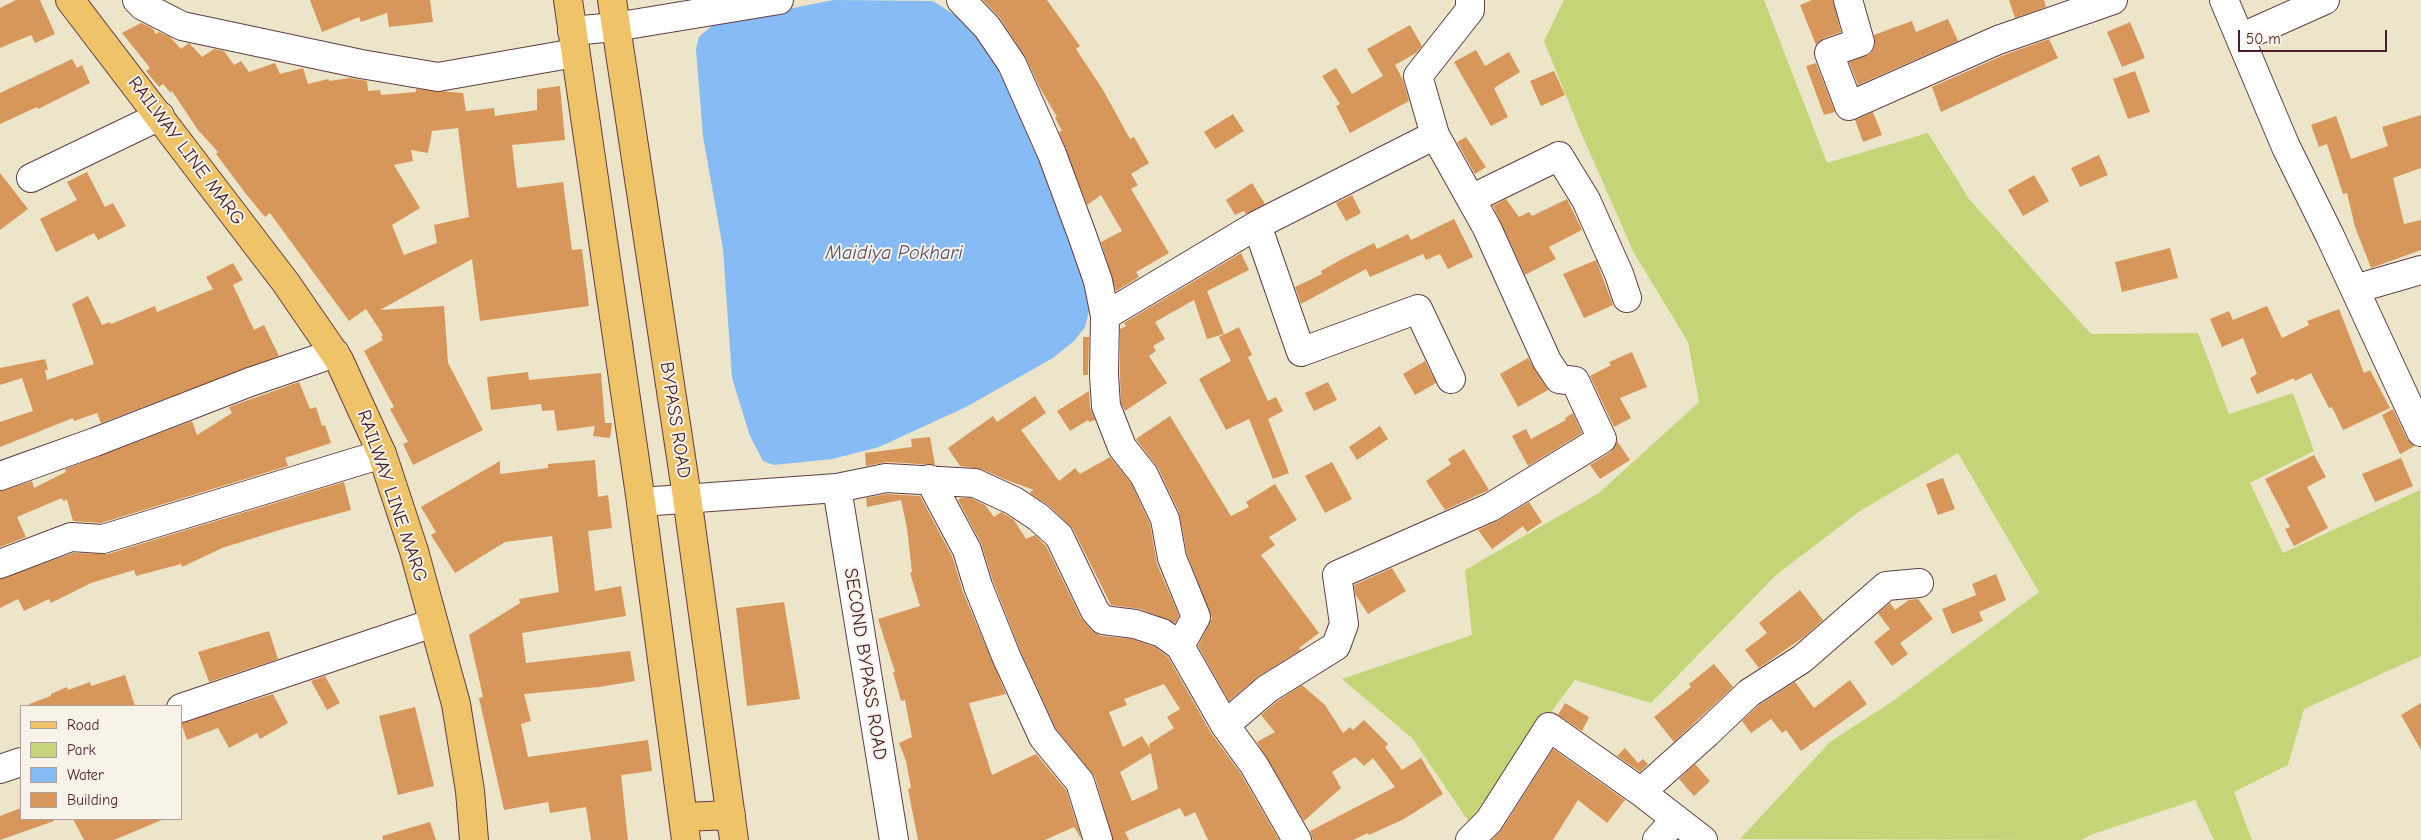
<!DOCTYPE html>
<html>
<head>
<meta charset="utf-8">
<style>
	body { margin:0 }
	#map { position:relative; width:2421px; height:840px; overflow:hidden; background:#ede5c9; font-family:"Comic Neue",sans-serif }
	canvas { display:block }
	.legend { position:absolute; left:20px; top:705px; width:162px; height:115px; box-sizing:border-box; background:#f7f3e8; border:1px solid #b29e9c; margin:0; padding:6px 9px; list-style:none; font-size:15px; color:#4a1f2b }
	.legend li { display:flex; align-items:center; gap:10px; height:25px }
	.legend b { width:25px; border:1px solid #b29e9c }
	.scale { position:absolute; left:2238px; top:30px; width:149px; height:22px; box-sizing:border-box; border:2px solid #4a1f2b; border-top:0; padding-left:6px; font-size:15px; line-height:18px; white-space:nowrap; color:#4a1f2b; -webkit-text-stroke:4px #f7f3e8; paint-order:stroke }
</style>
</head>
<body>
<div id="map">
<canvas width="2421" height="840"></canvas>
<ul class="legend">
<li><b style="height:6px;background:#efc469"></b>Road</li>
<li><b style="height:14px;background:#c5d476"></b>Park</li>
<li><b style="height:14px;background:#86bbf5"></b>Water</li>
<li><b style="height:14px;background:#d7975a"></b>Building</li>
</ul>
<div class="scale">50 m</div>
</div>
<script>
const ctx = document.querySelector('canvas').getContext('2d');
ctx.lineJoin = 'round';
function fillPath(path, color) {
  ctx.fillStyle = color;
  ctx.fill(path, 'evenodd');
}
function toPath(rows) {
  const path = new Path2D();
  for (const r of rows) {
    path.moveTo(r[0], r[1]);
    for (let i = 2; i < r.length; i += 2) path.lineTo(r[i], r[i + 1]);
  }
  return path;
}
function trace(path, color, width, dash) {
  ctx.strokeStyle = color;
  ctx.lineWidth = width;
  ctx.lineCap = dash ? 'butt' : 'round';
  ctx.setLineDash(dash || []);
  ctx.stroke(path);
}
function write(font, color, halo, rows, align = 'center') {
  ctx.font = font + ' "Comic Neue",sans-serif';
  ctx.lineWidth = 4;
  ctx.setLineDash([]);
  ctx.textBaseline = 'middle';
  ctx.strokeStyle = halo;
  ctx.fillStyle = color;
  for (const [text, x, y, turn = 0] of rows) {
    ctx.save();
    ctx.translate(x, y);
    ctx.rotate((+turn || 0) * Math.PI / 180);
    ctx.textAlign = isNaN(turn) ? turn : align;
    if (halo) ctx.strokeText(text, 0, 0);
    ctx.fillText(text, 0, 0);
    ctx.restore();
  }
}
fillPath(toPath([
	[1564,0,1764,0,1827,163,1928,133,1969,199,2091,334,2198,333,2229,414,2293,393,2314,451,2250,483,2283,553,2420,490,2421,656,2304,709,2288,765,2234,792,2252,840,2214,840,2195,800,2093,834,2082,840,1740,839,1830,742,1893,701,2039,592,1958,453,1860,511,1776,575,1651,703,1575,680,1469,822,1412,738,1342,679,1472,635,1465,570,1599,493,1699,402,1688,342,1634,253,1582,135,1544,41]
]), '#c5d476');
fillPath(toPath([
	[833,0,933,1,964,21,993,56,1037,151,1089,289,1089,311,1085,327,1074,341,1053,358,966,407,879,447,832,459,774,465,763,461,750,436,732,378,723,249,703,136,696,49,699,37,714,24]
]), '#86bbf5');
fillPath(toPath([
	[16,0,40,0,55,34,35,43,31,35,0,48,0,8],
	[310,0,430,0,433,22,389,27,387,13,361,22,359,17,322,32],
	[983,0,1047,0,1080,46,1076,49,1103,90,1130,139,1134,137,1149,163,1131,174,1138,185,1131,189,1169,253,1136,272,1139,277,1116,291,1101,242,1122,231,1101,195,1087,205,1059,132,1062,131,1055,118,1057,117,1040,88,1026,58,1000,18],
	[1812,0,1833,0,1841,32,1824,38,1816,45,1800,5],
	[2009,0,2044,0,2046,7,2015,18],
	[1948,19,1958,41,1858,85,1849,62,1871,53,1875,45,1874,35,1912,21,1916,32],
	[2130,22,2145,58,2122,67,2107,32],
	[141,23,152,28,156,34,159,32,170,37,181,49,189,43,202,57,214,49,224,51,234,65,241,61,249,72,275,63,280,74,303,68,308,84,328,79,329,81,350,78,367,81,368,91,380,90,381,95,416,92,416,89,463,93,466,111,494,108,495,116,537,110,537,89,560,86,565,140,512,145,517,188,563,182,572,250,582,249,589,306,480,321,472,259,380,310,444,306,448,363,483,430,413,465,403,444,408,442,390,409,394,407,364,351,383,340,381,337,383,335,366,309,349,321,270,213,265,217,246,194,216,154,218,152,198,130,172,91,171,93,163,84,159,87,146,71,150,68,122,33],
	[458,128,469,217,434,225,437,243,404,255,392,225,420,208,394,165,413,161,411,150,428,153,432,131],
	[1410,25,1422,46,1416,53,1395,65,1403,80,1409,101,1350,133,1336,106,1340,104,1322,76,1336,68,1352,94,1383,76,1367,49],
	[2049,39,2058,58,1941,112,1932,87,2004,55],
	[1476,50,1485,66,1509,52,1520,72,1494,88,1508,117,1491,126,1454,62],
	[72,59,77,68,82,65,90,83,38,109,37,107,0,124,0,93],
	[1816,63,1835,112,1824,115,1806,66],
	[1554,71,1565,95,1541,106,1530,81],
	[2135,71,2150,112,2128,119,2113,79],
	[1873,112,1882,135,1863,142,1855,120],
	[1233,114,1244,131,1215,149,1204,132],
	[2421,115,2421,168,2393,178,2404,224,2421,220,2421,250,2371,268,2355,227,2347,193,2343,194,2327,144,2319,147,2311,125,2336,116,2351,159,2388,146,2382,127],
	[1466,137,1486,167,1475,174,1457,142],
	[2099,155,2108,175,2080,187,2071,168],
	[87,172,105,207,113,203,126,226,98,240,94,233,56,252,40,219,77,200,67,182],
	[0,173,28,209,0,230],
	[2034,175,2049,201,2023,216,2008,190],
	[1252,183,1265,204,1246,214,1244,211,1235,215,1226,200],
	[1352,195,1361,213,1346,221,1336,203],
	[1506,199,1519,217,1529,212,1532,216,1567,199,1582,230,1549,247,1556,259,1525,275,1493,206],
	[1454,219,1473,257,1448,269,1440,254,1426,260,1423,254,1370,277,1366,269,1301,304,1295,287,1322,274,1321,271,1344,258,1374,243,1377,249,1408,234,1411,240],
	[2170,248,2178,278,2122,292,2115,262],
	[1241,253,1249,270,1207,291,1224,334,1207,339,1194,300,1155,322,1165,339,1153,346,1156,351,1149,356,1167,383,1125,411,1121,403,1120,375,1120,329,1126,326,1124,323],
	[1596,260,1613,305,1584,318,1563,274],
	[233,263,243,280,233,285,254,330,264,325,279,356,101,423,97,413,74,421,73,418,0,447,0,422,33,411,22,378,0,385,0,368,45,359,48,370,45,370,47,380,94,364,72,304,88,296,102,325,110,322,111,324,155,306,157,312,213,289,206,277],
	[2267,306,2282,338,2309,325,2307,321,2339,309,2364,373,2370,370,2390,408,2343,430,2332,407,2329,408,2311,373,2295,381,2294,378,2257,394,2250,378,2257,374,2243,338,2222,347,2210,319,2229,311,2233,320],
	[1239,327,1252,355,1248,357,1268,401,1276,397,1283,411,1268,419,1289,473,1273,479,1249,419,1226,430,1199,379,1231,361,1219,337],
	[1083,337,1089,337,1088,375,1083,375],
	[1632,352,1647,387,1620,398,1631,418,1614,427,1590,376,1611,365,1609,362],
	[1528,358,1548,390,1518,407,1500,374],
	[1425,361,1436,383,1415,395,1403,374],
	[528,372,529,380,601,373,605,423,612,423,610,438,593,436,595,426,557,431,554,410,542,411,541,404,491,410,487,377],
	[299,382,310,409,316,407,322,426,325,425,331,443,285,458,288,466,101,523,73,521,67,500,63,501,62,498,17,517,26,537,0,547,0,491,32,481,34,488,66,472,65,469,192,421,197,435,232,413,229,407],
	[1328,382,1337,400,1314,411,1305,393],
	[1089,391,1090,407,1095,420,1089,422,1088,420,1070,431,1057,411],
	[1035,396,1046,413,1021,430,1059,481,1075,468,1080,474,1110,457,1131,483,1150,524,1157,564,1179,616,1175,623,1140,609,1111,605,1073,529,1048,505,1031,494,1030,492,1034,490,1009,481,981,469,960,466,948,448,993,416,997,422],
	[2393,409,2407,439,2415,446,2400,454,2382,415],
	[1573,413,1582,433,1528,466,1512,436,1526,429,1531,439,1566,420,1565,418],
	[1170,416,1231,516,1249,507,1246,502,1275,484,1297,520,1269,537,1275,545,1261,555,1319,633,1299,648,1301,650,1259,676,1229,701,1198,646,1212,618,1187,554,1179,512,1158,468,1136,439],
	[1380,426,1388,439,1357,460,1349,447],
	[930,437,935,465,887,462,866,466,865,453,912,447,911,439],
	[1617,441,1630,460,1600,479,1590,465,1611,452],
	[1464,449,1489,490,1445,510,1426,481,1451,464,1448,459],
	[2314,455,2326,477,2307,487,2328,528,2294,546,2285,529,2290,527,2265,479],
	[2401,458,2413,486,2375,502,2362,474],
	[595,460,598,497,608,495,612,528,588,531,595,591,621,586,626,616,522,633,526,663,630,651,635,681,599,687,524,694,531,721,521,724,528,757,648,740,652,771,621,775,628,840,591,840,586,807,550,813,548,802,504,810,479,698,483,697,469,635,520,603,519,599,559,592,552,536,505,542,455,573,431,535,436,532,421,507,500,461,500,474,548,468,548,464],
	[1332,462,1352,499,1325,513,1305,476],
	[1943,478,1955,509,1938,515,1926,484],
	[344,482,351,510,286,528,222,548,182,567,181,564,136,576,134,570,91,583,51,603,49,599,24,611,18,599,0,608,0,579,73,553,108,554],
	[887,494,920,496,952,556,963,592,1006,694,969,703,992,775,1036,754,1066,790,1082,840,1074,827,1045,840,918,840,908,789,911,788,906,761,899,743,912,737,905,700,901,701,893,672,895,672,878,619,920,606,910,573,912,572,907,528,901,500,867,507,866,498],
	[961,498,971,498,985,505,994,517,1001,512,1006,515,1014,520,1026,539,1035,535,1046,546,1081,618,1092,631,1101,636,1132,639,1155,647,1168,657,1211,733,1241,774,1279,840,1208,840,1195,812,1185,817,1180,808,1125,832,1129,840,1113,840,1095,777,1056,729,1020,650,993,581,981,543,958,500],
	[1164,684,1180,709,1167,717,1174,728,1149,744,1150,749,1142,736,1123,747,1109,712,1127,705,1124,699],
	[1151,753,1158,789,1132,801,1120,772],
	[1529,502,1542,522,1527,532,1523,526,1492,549,1478,530,1499,520],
	[1392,568,1406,591,1368,614,1355,594,1354,585],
	[1996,574,2006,600,1979,612,1983,621,1952,634,1942,609,1976,595,1972,584],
	[1800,590,1823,620,1805,636,1759,668,1745,650,1767,633,1759,623],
	[1918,599,1933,619,1900,643,1908,654,1892,666,1874,642,1890,629,1878,613,1890,603,1895,610,1909,600],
	[784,602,800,699,747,706,736,608],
	[269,631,278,659,209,682,198,652],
	[1714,664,1733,687,1674,742,1654,717,1691,687,1689,684],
	[125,675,135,706,30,706,29,704,51,696,51,694,67,687,68,690,90,682,91,686],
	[325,676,340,703,327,710,311,681],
	[1850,680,1867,704,1801,751,1786,730,1782,733,1771,719,1751,733,1742,721,1759,705,1795,682,1814,708],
	[1302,685,1325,705,1343,733,1350,727,1353,730,1364,720,1388,744,1385,747,1402,770,1421,758,1443,794,1404,819,1369,835,1368,833,1353,840,1313,840,1310,831,1395,787,1373,758,1364,766,1355,757,1332,772,1341,788,1304,821,1257,742,1275,732,1261,715,1276,702],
	[273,694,288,723,260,739,257,733,229,748,218,728,187,740,181,723],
	[1565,703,1589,717,1582,731,1558,715],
	[2421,703,2421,750,2401,715],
	[415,707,434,786,398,795,379,716],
	[1625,748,1638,763,1643,759,1648,764,1640,772,1617,756],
	[1553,749,1625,800,1607,823,1578,800,1553,840,1492,840,1502,829],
	[1695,764,1710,781,1694,796,1679,779],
	[21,808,21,819,53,819,54,821,0,840,0,816],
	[73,819,164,819,114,840,84,840],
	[430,822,436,840,383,840,382,836]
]), '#d7975a');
const minor = toPath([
	[137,0,143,6,182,26,361,64,438,77,575,53],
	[961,0,987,27,1012,64,1052,154,1082,235,1098,281,1105,316,1104,375,1106,406,1122,447,1144,475,1165,519,1172,558,1196,617,1180,646],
	[1848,0,1860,42,1829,53,1849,106,1998,40,2113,0],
	[2224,0,2286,147,2330,236,2421,432],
	[572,31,615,27,779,0],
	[2240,38,2325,0],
	[31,178,160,116],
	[1471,199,1559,156,1586,200,1619,274,1627,298],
	[1257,225,1301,352,1418,309,1451,379],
	[2355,289,2421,270],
	[1105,316,1257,225,1435,135,1418,76,1470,10,1470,0],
	[0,476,95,442,250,382,335,353],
	[929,479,967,550,978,586,1006,656,1043,737,1080,782,1098,840],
	[837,488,894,840],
	[641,502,837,488,886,478,975,483,1014,501,1038,517,1059,536,1095,611,1103,620,1135,624,1162,633,1180,646,1225,725,1254,765,1297,840],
	[0,564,71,537,103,539,382,454],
	[181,708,433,623],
	[1225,725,1267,689,1336,646,1344,624,1337,575,1491,507,1602,439,1575,381,1559,379,1547,361,1487,228,1435,135],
	[0,769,21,762],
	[1641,792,1707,733,1749,693,1802,659,1886,586,1919,583],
	[1470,840,1489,821,1549,727,1641,792,1703,840],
	[1657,840,1676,819]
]);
const major = toPath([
	[70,0,286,283,339,360,382,454,414,551,456,704,470,791,474,840],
	[568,0,641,502,686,840],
	[612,0,687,497,734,840],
	[683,817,731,815]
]);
trace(minor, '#623d43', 30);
trace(major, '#623d43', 30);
trace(minor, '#fff', 28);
trace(major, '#efc469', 28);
write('19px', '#4a1f2b', '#f7f3e8', [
	["RAILWAY LINE MARG",186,151,53],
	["BYPASS ROAD",675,420,81],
	["RAILWAY LINE MARG",392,496,71],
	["SECOND BYPASS ROAD",865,664,81]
]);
write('italic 20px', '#5c4e68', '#f7f3e8', [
	["Maidiya Pokhari",894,253]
]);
</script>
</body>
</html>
